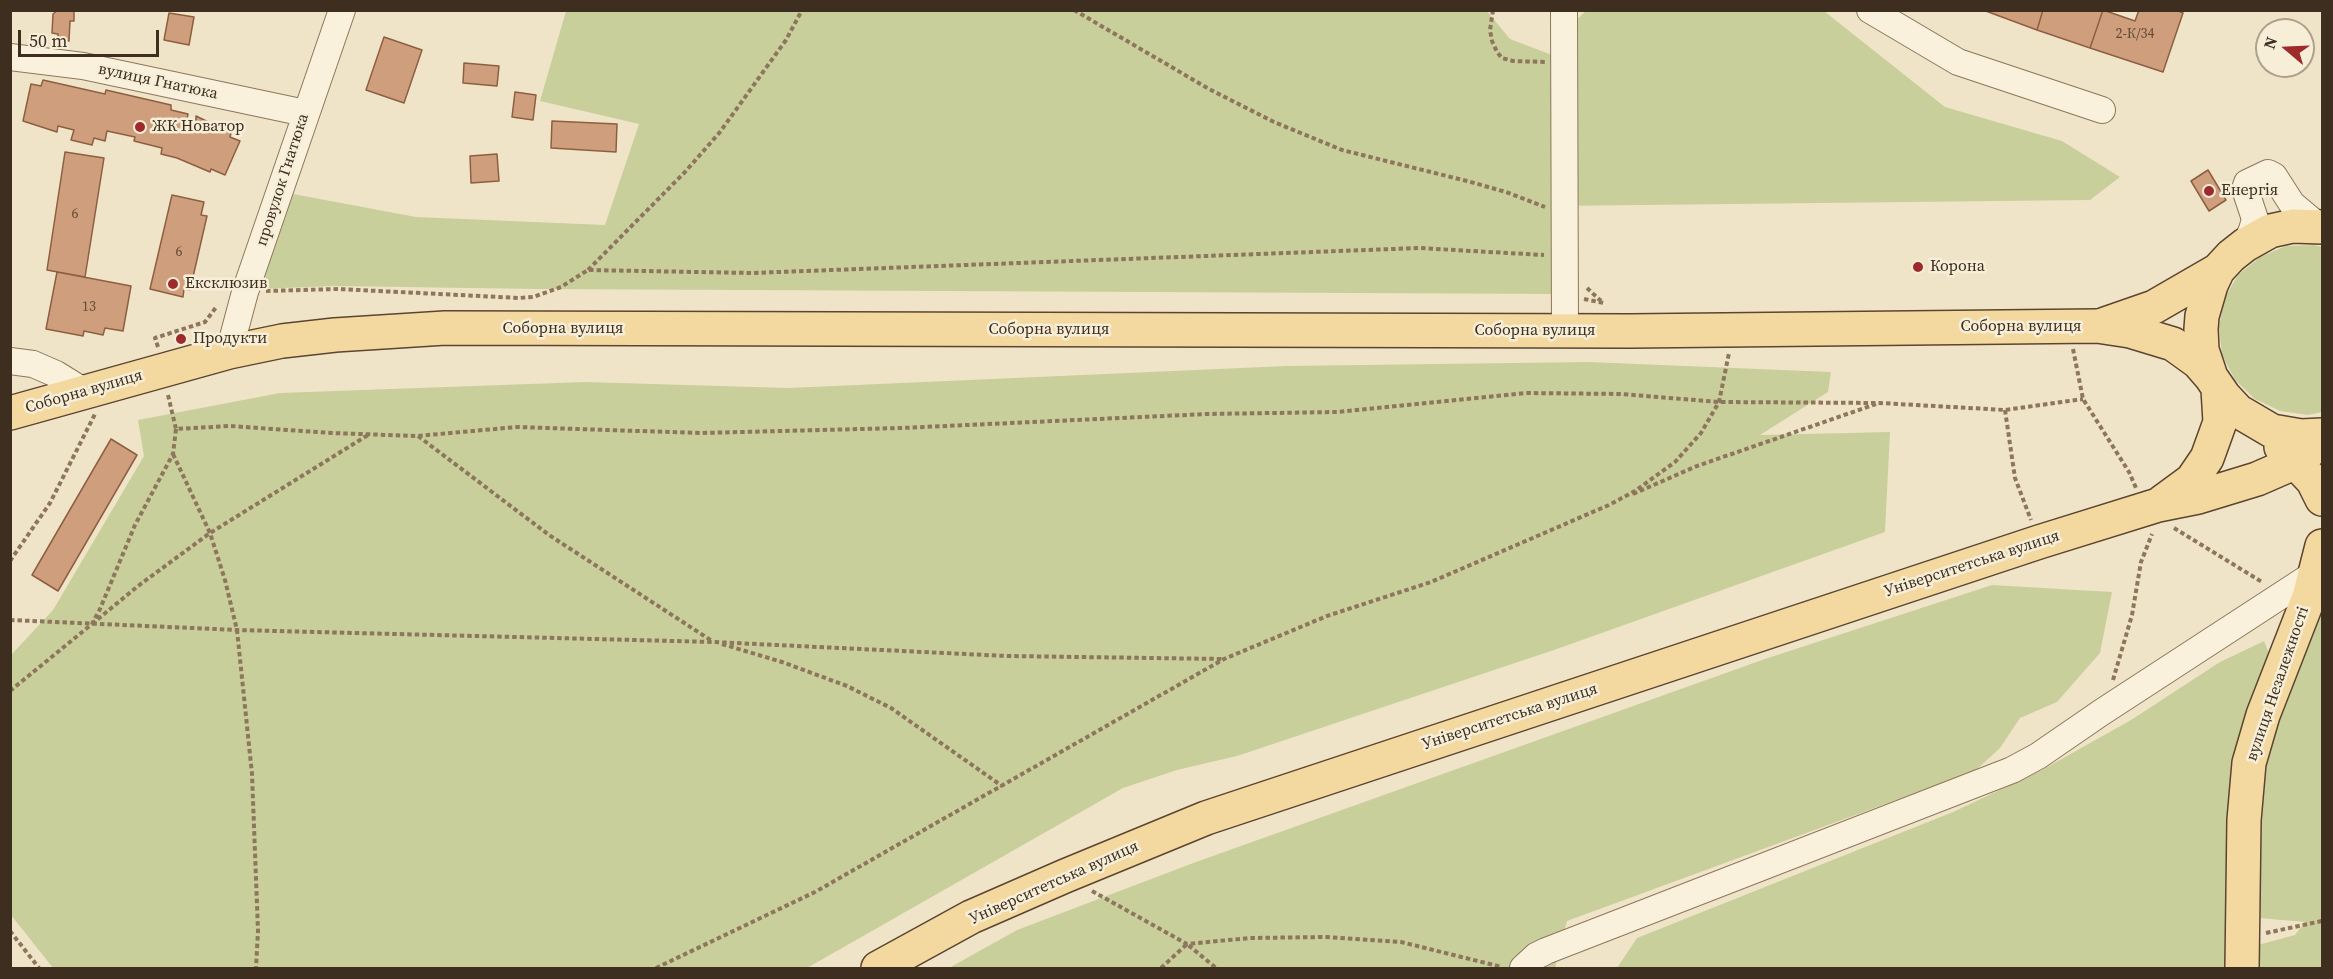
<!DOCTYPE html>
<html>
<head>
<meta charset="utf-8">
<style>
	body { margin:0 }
	#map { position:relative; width:2333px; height:979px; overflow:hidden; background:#f0e4c8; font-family:"Source Serif 4",serif }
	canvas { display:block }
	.frame { position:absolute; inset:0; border:12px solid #3d2e20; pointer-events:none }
	.north { position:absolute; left:2255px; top:18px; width:60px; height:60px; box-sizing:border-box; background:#f7eed8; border:2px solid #ada18e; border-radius:50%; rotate:289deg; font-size:16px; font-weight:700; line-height:24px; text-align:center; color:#3d2e20 }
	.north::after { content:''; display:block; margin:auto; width:21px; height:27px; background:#9e2a2b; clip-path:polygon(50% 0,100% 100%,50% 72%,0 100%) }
	.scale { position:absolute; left:18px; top:30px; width:141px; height:27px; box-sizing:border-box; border:3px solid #3d2e20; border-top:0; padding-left:8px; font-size:18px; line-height:21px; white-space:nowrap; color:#3d2e20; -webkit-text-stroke:4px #f7eed8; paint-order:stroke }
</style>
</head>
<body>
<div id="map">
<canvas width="2333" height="979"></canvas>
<div class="frame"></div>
<div class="north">N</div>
<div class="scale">50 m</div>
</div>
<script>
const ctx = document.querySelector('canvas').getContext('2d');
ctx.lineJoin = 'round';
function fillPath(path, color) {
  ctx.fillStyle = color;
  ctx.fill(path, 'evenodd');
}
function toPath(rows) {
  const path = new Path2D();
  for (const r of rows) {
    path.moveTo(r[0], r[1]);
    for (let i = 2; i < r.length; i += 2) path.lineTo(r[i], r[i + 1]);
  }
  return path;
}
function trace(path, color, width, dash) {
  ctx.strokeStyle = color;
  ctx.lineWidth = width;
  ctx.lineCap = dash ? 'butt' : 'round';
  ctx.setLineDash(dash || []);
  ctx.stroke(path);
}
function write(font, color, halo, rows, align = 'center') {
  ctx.font = font + ' "Source Serif 4",serif';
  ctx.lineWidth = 5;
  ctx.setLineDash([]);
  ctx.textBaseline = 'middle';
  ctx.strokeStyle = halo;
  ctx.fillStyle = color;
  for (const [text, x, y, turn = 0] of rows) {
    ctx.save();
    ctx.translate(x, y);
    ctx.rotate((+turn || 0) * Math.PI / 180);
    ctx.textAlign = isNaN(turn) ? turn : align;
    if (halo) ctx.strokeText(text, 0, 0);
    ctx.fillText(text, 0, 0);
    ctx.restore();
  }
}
fillPath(toPath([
	[1486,10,1510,39,1552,55,1554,40,1586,11,1824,11,1945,107,2062,141,2120,177,2090,200,1553,206,1553,294,537,289,334,286,258,289,293,194,416,217,605,225,639,124,540,101,566,11],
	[2314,245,2322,247,2322,412,2308,415,2280,411,2255,399,2235,380,2222,355,2219,327,2224,299,2238,275,2260,257,2286,246],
	[1589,362,1831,372,1828,392,1760,435,1890,432,1885,532,1554,650,1237,756,1177,770,1123,788,807,968,53,968,11,915,11,655,53,610,144,456,138,420,280,393,585,382,788,388,1286,366],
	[1992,585,2112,592,2100,653,2057,702,2020,718,2000,748,1975,771,1567,921,1555,968,949,968,1017,930,1196,862,1765,659],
	[2322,609,2322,968,2254,968,2254,946,2295,935,2305,922,2248,917,2261,741],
	[2264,641,2273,663,2235,968,1617,968,1637,938,1953,812,2042,770,2131,720,2220,662]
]), '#c9cf9b');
const building = toPath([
	[58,10,74,10,74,21,70,21,69,41,58,40,58,34,52,33,53,14,58,10],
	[1983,10,2043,10,2037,30,1983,10],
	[2043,10,2103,10,2090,48,2037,30,2043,10],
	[2103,10,2135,21,2139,10,2176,10,2183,13,2163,72,2090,48,2103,10],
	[169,13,194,17,189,45,164,40,169,13],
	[384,37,422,50,404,103,366,90,384,37],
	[464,63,499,66,497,86,463,83,464,63],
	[43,80,105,94,106,90,171,105,171,110,188,114,187,119,196,120,196,116,231,133,230,137,240,141,225,175,211,169,210,172,177,158,161,154,162,148,134,141,135,137,107,131,105,141,94,138,92,145,71,140,74,130,58,126,57,132,23,121,31,84,41,86,43,80],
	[515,92,536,95,533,120,512,117,515,92],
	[552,121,617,124,616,152,551,148,552,121],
	[65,152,104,158,85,277,47,270,65,152],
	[497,154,499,181,471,183,470,156,497,154],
	[2208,170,2226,200,2209,211,2191,181,2208,170],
	[172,195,204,202,201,215,207,216,190,290,184,289,183,297,150,289,172,195],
	[57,272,131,286,123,331,105,328,103,335,84,331,83,336,46,329,57,272],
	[111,439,137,455,58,591,32,575,111,439]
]);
fillPath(building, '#cf9f7d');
trace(building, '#8d5f41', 1.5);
const minor = toPath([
	[1564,10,1565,331],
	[1870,10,1958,62,2102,110],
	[10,57,83,66,305,113],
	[2245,245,2252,230,2255,219,2245,189,2247,183,2268,173,2274,176,2292,204,2317,225],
	[229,352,245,292,342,10],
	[10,361,33,364,56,374,85,392],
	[1523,968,1536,956,1546,951,2012,770,2038,756,2102,712,2317,572]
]);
const major = toPath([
	[2322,227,2293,226,2270,231,2245,245,2231,256,2218,270,2211,285,2202,316,2201,329,2202,350,2211,377,2224,396,2238,411,2272,431,2301,436,2322,435],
	[2105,324,2154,307,2218,270],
	[10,413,229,352,282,341,335,335,445,328,1630,331,2097,326,2130,331,2173,344,2198,362,2211,377],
	[2281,447,2313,481,2322,499],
	[2162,502,2192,480,2207,458,2220,422,2218,389],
	[878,968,971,917,1065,876,1206,818,2039,542,2158,505,2198,497,2257,479,2296,462,2322,441],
	[2242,968,2244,820,2249,763,2263,715,2309,597,2322,546]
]);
trace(minor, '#8d765c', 28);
trace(major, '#5b4430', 36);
trace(toPath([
	[1074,10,1209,89,1274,122,1342,150,1467,181,1506,192,1545,207],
	[1493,10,1490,30,1492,41,1497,52,1502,58,1513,61,1545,62],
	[588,270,685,172,720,132,786,40,802,10],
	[1587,288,1601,301],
	[266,291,338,289,519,298,533,297,561,287,588,270,752,273,1419,248,1544,255],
	[1584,299,1604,303],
	[158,347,155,338,205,322,217,306],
	[2073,349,2083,399,2129,472,2136,488],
	[168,395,176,429,230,426,332,433,417,436,517,427,700,433,902,428,1207,414,1337,412,1526,393,1621,394,1719,402,1880,403,2005,410,2083,399],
	[2005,410,2015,478,2031,520],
	[418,436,549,535,712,641],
	[173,454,210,533,225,580,237,630,252,774,258,931,256,968],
	[1633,494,1697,466,1876,404],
	[2174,528,2262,582],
	[10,561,50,503,95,414],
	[10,620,237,630,714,642,1007,656,1223,659],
	[92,624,138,586,210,533,368,435],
	[722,644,782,662,847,686,891,708,1002,786],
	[2113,680,2132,615,2141,562,2152,534],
	[10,691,92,624,100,609,135,525,173,454,176,429],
	[1092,891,1187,944,1250,938,1327,937,1401,942,1502,967],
	[10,931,39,968],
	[2266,933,2322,921],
	[656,968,815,892,1224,659,1327,616,1431,582,1609,505,1635,491,1675,462,1701,433,1719,402,1729,353],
	[1161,968,1187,944,1216,968]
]), '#8d765c', 4, [4.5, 3]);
trace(minor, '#faf1dc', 26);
trace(major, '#f3d9a0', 33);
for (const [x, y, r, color] of [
	[140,127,6,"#9e2a2b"],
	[2209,191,6,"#9e2a2b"],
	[1918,267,6,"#9e2a2b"],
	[173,284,6,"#9e2a2b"],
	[181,339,6,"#9e2a2b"]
]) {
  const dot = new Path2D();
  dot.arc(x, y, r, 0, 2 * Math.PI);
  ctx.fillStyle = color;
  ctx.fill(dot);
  trace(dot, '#f7eed8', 2);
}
write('14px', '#624a37', null, [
	["2-К/34",2135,34],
	["6",75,214],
	["6",179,252],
	["13",89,307]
]);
write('16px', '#3d2e20', '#f7eed8', [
	["вулиця Гнатюка",158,82,12],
	["провулок Гнатюка",283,180,-72],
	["Соборна вулиця",2021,327],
	["Соборна вулиця",563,329],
	["Соборна вулиця",1049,330],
	["Соборна вулиця",1535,331],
	["Соборна вулиця",84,392,-16],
	["Університетська вулиця",1972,564,-18],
	["вулиця Незалежності",2278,684,-71],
	["Університетська вулиця",1510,717,-18],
	["Університетська вулиця",1054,883,-24]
]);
write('16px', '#3d2e20', '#f7eed8', [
	["ЖК Новатор",152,127],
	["Енергія",2221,191],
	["Корона",1930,267],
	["Ексклюзив",185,284],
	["Продукти",193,339]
], 'left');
</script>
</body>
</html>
